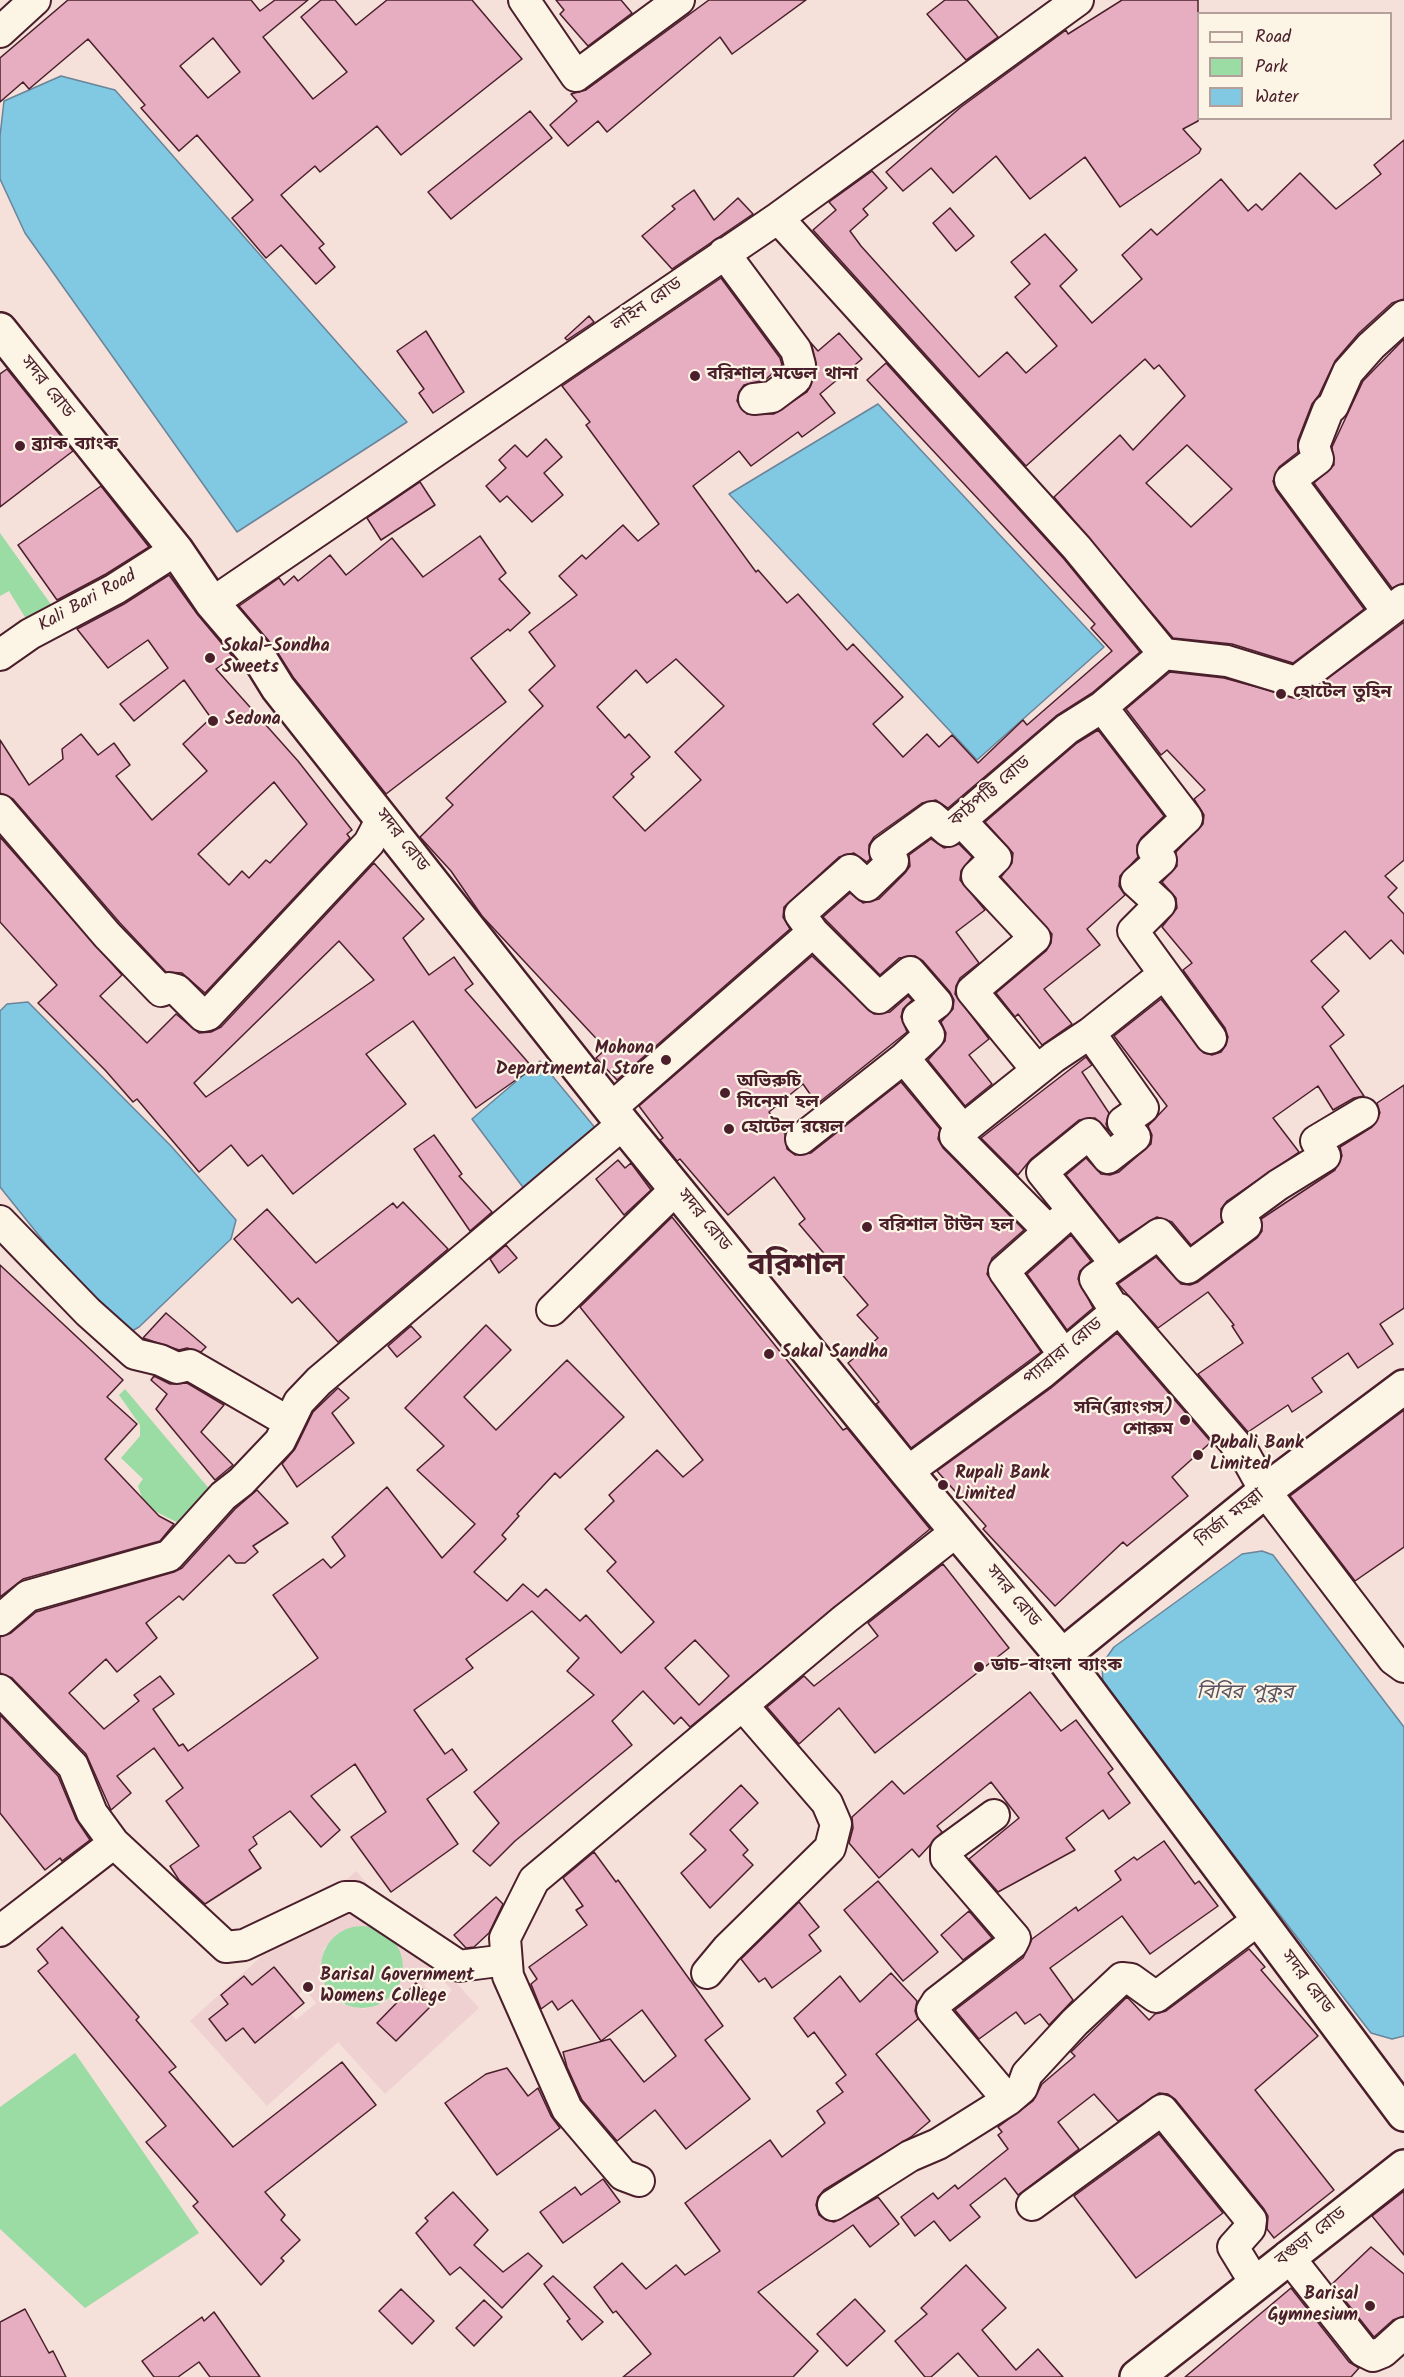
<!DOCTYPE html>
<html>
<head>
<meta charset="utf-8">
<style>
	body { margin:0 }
	#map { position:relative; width:1404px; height:2377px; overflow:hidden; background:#f5e0da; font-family:Kalam,sans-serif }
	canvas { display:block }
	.legend { position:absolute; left:1197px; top:12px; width:195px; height:108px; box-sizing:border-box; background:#fcf5e5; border:2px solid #b59f9b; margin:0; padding:8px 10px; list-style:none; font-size:18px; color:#4a1f2b }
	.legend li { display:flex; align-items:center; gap:12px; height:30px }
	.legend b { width:30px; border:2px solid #b59f9b }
</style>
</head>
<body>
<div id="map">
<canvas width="1404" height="2377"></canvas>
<ul class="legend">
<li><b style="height:8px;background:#fcf5e5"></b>Road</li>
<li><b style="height:16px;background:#9bdba4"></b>Park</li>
<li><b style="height:16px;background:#81c8e2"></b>Water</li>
</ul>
</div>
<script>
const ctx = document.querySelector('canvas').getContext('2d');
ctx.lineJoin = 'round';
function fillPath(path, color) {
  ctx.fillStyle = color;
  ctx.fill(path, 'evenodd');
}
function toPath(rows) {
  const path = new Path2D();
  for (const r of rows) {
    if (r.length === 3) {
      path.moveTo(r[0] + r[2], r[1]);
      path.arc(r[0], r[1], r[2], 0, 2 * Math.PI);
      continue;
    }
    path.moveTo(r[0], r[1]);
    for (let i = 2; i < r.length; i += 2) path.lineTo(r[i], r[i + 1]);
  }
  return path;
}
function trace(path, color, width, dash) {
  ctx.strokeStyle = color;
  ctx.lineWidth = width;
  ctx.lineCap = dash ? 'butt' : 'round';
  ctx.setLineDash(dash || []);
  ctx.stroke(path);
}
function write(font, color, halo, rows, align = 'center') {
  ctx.font = font + ' Kalam,"Noto Sans Bengali",sans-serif';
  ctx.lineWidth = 4.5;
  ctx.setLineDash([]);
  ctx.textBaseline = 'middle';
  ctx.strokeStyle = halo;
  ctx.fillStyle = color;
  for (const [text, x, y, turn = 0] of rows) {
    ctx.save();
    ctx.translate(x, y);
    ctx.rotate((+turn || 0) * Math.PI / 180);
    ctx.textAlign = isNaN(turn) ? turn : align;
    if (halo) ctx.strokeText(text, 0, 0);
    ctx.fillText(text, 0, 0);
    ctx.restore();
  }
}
fillPath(toPath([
	[356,1871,479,2008,385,2094,338,2042,267,2106,190,2021],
	[359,1926,380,1930,396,1944,403,1964,399,1985,386,2002,365,2009,344,2005,328,1991,320,1971,324,1949,338,1933],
	[274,1967,295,1993,272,2011,281,2022,255,2043,243,2028,226,2041,209,2020,228,2004,221,1995,244,1976,252,1985],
	[436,1973,452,1990,441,2002,424,1985],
	[416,1984,435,2002,396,2041,377,2023],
	[305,1989,316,2003,296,2020,285,2006]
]), '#f0d1d2');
fillPath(toPath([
	[0,533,55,610,28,622,9,591,0,596],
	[125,1389,217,1498,188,1528,145,1506,138,1486,143,1479,121,1458,140,1436,140,1425,119,1395],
	[362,1967,41],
	[75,2053,199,2233,85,2308,0,2229,0,2107]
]), '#9bdba4');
const water = toPath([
	[61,76,115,90,407,422,237,532,25,233,0,179,0,136,4,101,61,76],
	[878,404,1104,647,977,760,729,494,878,404],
	[28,1002,171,1146,236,1220,231,1239,139,1327,125,1335,110,1324,0,1187,0,1011,7,1004,28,1002],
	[540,1061,601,1135,531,1198,472,1119,540,1061],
	[1262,1551,1273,1555,1404,1727,1404,2036,1392,2039,1371,2033,1103,1686,1102,1664,1114,1647,1242,1554,1262,1551]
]);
fillPath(water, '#81c8e2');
trace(water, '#6b8499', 1.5);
const building = toPath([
	[68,0,251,0,260,11,275,0,308,0,263,37,313,99,347,72,301,17,321,0,335,0,356,25,387,0,472,0,522,59,401,155,377,126,320,172,315,166,281,195,324,244,319,248,335,267,316,284,281,245,266,258,232,218,253,200,197,135,179,151,141,108,145,105,88,39,29,89,23,82,0,102,0,58,68,0],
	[213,38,240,72,208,98,180,66,213,38],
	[556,0,621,0,632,13,588,46,560,14,564,10,556,0],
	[709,0,806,0,732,54,720,37,607,132,598,121,568,146,550,125,577,101,571,94,586,90,709,0],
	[945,0,967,0,998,37,966,60,927,14,945,0],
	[1122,0,1198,0,1198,121,1183,129,1201,149,1199,153,1120,207,1085,157,1030,199,996,156,953,193,931,168,903,191,886,172,961,107,1066,30,1068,34,1122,0],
	[530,111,552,138,451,219,428,192,530,111],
	[1404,140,1404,299,1392,303,1359,333,1335,361,1319,395,1312,404,1298,440,1298,452,1279,467,1273,481,1276,490,1364,609,1293,663,1232,644,1173,638,1054,497,1120,435,1133,450,1185,396,1159,365,1154,369,1145,359,1026,466,813,230,836,210,829,202,872,171,887,188,863,209,868,215,850,231,861,246,979,377,1007,352,1026,373,1057,346,1015,297,1030,284,1011,262,1045,234,1077,270,1060,286,1092,323,1142,279,1122,255,1151,229,1157,235,1221,179,1248,211,1256,204,1262,210,1300,173,1336,209,1381,174,1374,165,1404,140],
	[1187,445,1232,489,1191,527,1146,483,1187,445],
	[694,190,714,220,738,198,753,214,672,269,642,236,675,209,672,206,694,190],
	[950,208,974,236,956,251,933,223,950,208],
	[721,278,780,358,782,365,765,380,744,385,739,392,737,401,747,414,774,414,807,392,817,369,811,343,818,351,839,333,862,359,820,394,835,413,802,437,798,432,751,466,739,451,693,486,756,572,758,570,787,603,798,594,847,650,853,644,903,697,873,724,903,757,927,734,939,747,952,735,978,763,1023,720,1027,725,1112,651,1091,628,1095,624,867,380,886,363,1064,559,1140,652,1092,693,1056,716,948,808,936,800,922,803,874,837,869,845,870,859,867,862,854,853,839,857,784,907,783,917,790,929,617,1080,596,1058,606,1049,482,916,451,871,420,837,453,805,446,798,543,706,529,690,555,666,529,632,577,595,559,576,582,555,586,559,623,525,638,541,659,524,586,425,590,422,562,386,721,278],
	[676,659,724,706,675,752,701,780,645,831,613,797,634,777,631,774,650,757,629,734,625,738,597,707,636,670,647,683,676,659],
	[589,316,594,322,567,340,565,338,589,316],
	[426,331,464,392,433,413,419,393,424,389,397,351,426,331],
	[1404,339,1404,583,1392,588,1314,483,1334,465,1332,447,1363,381,1404,339],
	[7,369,73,451,0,507,0,374,7,369],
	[546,439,562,457,544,473,563,495,532,522,507,496,500,502,486,486,506,468,499,460,515,445,527,457,546,439],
	[420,482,435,505,381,540,367,518,420,482],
	[101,486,149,547,106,574,57,600,18,545,101,486],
	[480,536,506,573,499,579,530,613,510,631,508,629,471,658,506,702,386,794,293,677,274,647,239,606,279,578,284,585,294,576,298,581,330,555,346,575,392,538,423,577,480,536],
	[169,575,198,615,233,657,216,669,298,761,352,830,347,834,350,838,205,993,182,973,166,972,120,923,13,799,0,793,0,740,29,785,63,759,62,749,81,734,98,755,114,743,130,765,116,776,152,820,207,771,183,744,211,718,184,680,134,721,120,704,168,668,148,640,108,668,77,629,124,604,169,575],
	[274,782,307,824,270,863,266,860,249,878,242,871,229,885,198,854,274,782],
	[1404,622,1404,860,1385,876,1397,888,1388,897,1404,914,1404,954,1391,940,1370,959,1345,931,1311,961,1339,991,1322,1007,1344,1035,1330,1046,1364,1096,1354,1098,1333,1110,1318,1086,1273,1118,1299,1152,1227,1201,1221,1209,1222,1222,1191,1245,1172,1222,1157,1217,1119,1241,1066,1175,1086,1158,1101,1174,1110,1175,1119,1172,1151,1144,1152,1135,1148,1126,1167,1106,1114,1036,1161,999,1204,1053,1212,1055,1221,1052,1226,1045,1228,1037,1225,1028,1183,970,1192,963,1162,927,1177,908,1176,898,1162,882,1177,866,1176,852,1203,824,1204,815,1194,799,1205,790,1167,750,1161,755,1126,709,1170,672,1224,678,1300,699,1404,622],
	[1098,730,1164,816,1141,838,1137,845,1138,857,1120,876,1119,886,1125,895,1087,929,1100,945,1044,989,1072,1024,1042,1045,1018,1014,1015,1017,996,993,1046,951,1051,943,1052,934,1001,877,1012,863,1013,853,985,822,1077,743,1098,730],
	[0,837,122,975,100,996,147,1043,176,1014,199,1033,211,1032,221,1027,374,863,424,919,403,938,429,975,454,957,473,984,465,990,533,1068,476,1108,413,1021,366,1054,406,1104,293,1194,262,1155,248,1166,231,1145,199,1172,137,1099,133,1102,105,1070,38,1003,57,985,0,922,0,837],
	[339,941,374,980,206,1097,194,1083,339,941],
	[931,839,944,848,959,844,972,857,961,871,960,880,985,910,956,932,979,963,960,978,956,986,955,994,989,1039,969,1055,992,1084,965,1106,928,1060,945,1041,946,1033,941,1022,953,1009,954,1000,950,992,923,961,915,956,899,958,880,975,823,917,850,893,863,903,879,899,905,873,910,866,909,855,931,839],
	[812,956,874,1014,890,1012,908,996,912,1000,903,1009,901,1017,907,1032,817,1104,803,1084,769,1112,785,1134,787,1149,795,1155,811,1153,901,1082,940,1129,938,1139,943,1148,1024,1230,992,1258,987,1274,1041,1352,911,1448,876,1404,879,1402,848,1363,878,1338,857,1315,868,1305,799,1224,805,1219,774,1177,728,1215,680,1159,677,1161,660,1140,663,1138,639,1106,812,956],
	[1086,1057,1092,1065,1082,1072,1109,1113,1106,1124,1109,1131,1095,1118,1079,1120,1031,1159,1018,1175,981,1138,1086,1057],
	[1404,1085,1404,1308,1380,1324,1393,1344,1358,1368,1348,1353,1312,1378,1322,1392,1292,1412,1288,1405,1248,1432,1198,1374,1243,1343,1232,1326,1234,1325,1208,1292,1158,1328,1118,1284,1156,1257,1181,1284,1190,1285,1198,1282,1257,1238,1262,1231,1261,1219,1335,1170,1342,1156,1340,1147,1372,1127,1380,1113,1377,1103,1404,1085],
	[434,1135,462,1174,459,1176,492,1212,470,1231,414,1149,434,1135],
	[618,1160,625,1168,631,1163,651,1190,624,1215,596,1179,618,1160],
	[403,1202,448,1249,338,1342,298,1298,292,1303,234,1239,267,1209,316,1263,393,1203,397,1208,403,1202],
	[672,1217,843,1430,847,1428,930,1529,690,1727,681,1717,674,1724,643,1691,612,1721,632,1745,515,1841,490,1866,473,1851,499,1823,474,1792,594,1695,567,1671,579,1658,532,1611,466,1659,473,1668,414,1710,445,1754,452,1749,467,1770,427,1799,458,1844,391,1892,351,1837,386,1812,355,1764,311,1796,340,1830,321,1847,290,1811,253,1837,257,1844,249,1850,261,1868,205,1904,179,1880,170,1866,199,1846,166,1801,183,1788,154,1748,117,1776,131,1793,111,1810,86,1754,12,1678,0,1673,0,1637,11,1633,36,1612,174,1572,182,1568,235,1509,257,1490,288,1523,253,1546,258,1552,245,1563,236,1563,229,1555,183,1600,179,1596,146,1623,157,1638,117,1672,106,1659,69,1693,104,1729,139,1701,134,1695,160,1676,174,1694,153,1709,179,1746,183,1744,188,1751,318,1658,273,1595,323,1559,331,1568,345,1556,332,1537,387,1487,442,1558,475,1524,417,1470,444,1446,405,1408,486,1325,511,1350,464,1397,496,1430,567,1360,624,1417,560,1478,555,1473,517,1514,519,1516,502,1535,506,1539,474,1572,507,1601,523,1584,538,1597,546,1589,580,1621,586,1615,621,1653,654,1622,607,1571,616,1562,585,1529,614,1501,609,1495,657,1450,683,1477,703,1460,580,1307,672,1217],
	[695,1640,729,1676,699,1705,665,1668,695,1640],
	[1071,1235,1091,1261,1080,1271,1078,1279,1093,1308,1067,1330,1027,1274,1071,1235],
	[506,1245,517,1258,499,1273,490,1259,506,1245],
	[0,1265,123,1380,107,1397,137,1424,105,1459,159,1516,174,1524,160,1541,23,1579,0,1597,0,1265],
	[166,1313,206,1347,201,1352,187,1348,179,1350,143,1338,166,1313],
	[411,1326,421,1337,397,1357,388,1346,411,1326],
	[1117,1333,1211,1442,1172,1477,1188,1496,1127,1546,1123,1542,1055,1606,983,1529,986,1526,937,1471,1051,1388,1117,1333],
	[154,1376,170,1384,187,1383,224,1405,201,1432,233,1465,215,1480,156,1409,167,1394,151,1380,154,1376],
	[338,1388,349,1398,332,1413,354,1443,297,1487,282,1464,295,1449,313,1412,338,1388],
	[1404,1410,1404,1547,1355,1581,1290,1496,1404,1410],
	[943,1564,1009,1648,875,1753,839,1708,799,1744,767,1707,804,1676,814,1686,878,1636,868,1623,943,1564],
	[1030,1692,1061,1731,1076,1720,1113,1769,1108,1773,1130,1803,1109,1819,1103,1810,1066,1838,1075,1850,998,1892,969,1859,1019,1818,991,1782,937,1826,942,1832,919,1857,912,1849,879,1878,849,1843,853,1828,852,1817,892,1781,904,1794,1030,1692],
	[0,1715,58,1776,76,1819,90,1840,62,1861,60,1858,45,1870,0,1813,0,1715],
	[741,1785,758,1803,730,1830,748,1850,743,1855,753,1865,710,1908,681,1873,706,1850,690,1834,741,1785],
	[1164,1841,1195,1884,1199,1881,1218,1906,1150,1954,1122,1916,1050,1968,1073,2000,1049,2025,1040,2014,1025,2024,1016,2012,979,2039,955,2010,1023,1958,1032,1939,1076,1907,1078,1911,1121,1880,1115,1871,1134,1857,1137,1860,1164,1841],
	[594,1852,616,1882,618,1880,723,2026,705,2040,750,2099,686,2149,655,2110,617,2141,582,2100,567,2067,563,2052,610,2039,644,2082,676,2056,642,2010,601,2041,572,2000,558,2010,552,2001,541,2009,531,1984,537,1979,529,1967,587,1925,576,1910,583,1906,563,1878,594,1852],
	[878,1881,938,1952,903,1981,844,1910,878,1881],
	[496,1897,503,1904,489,1933,474,1947,466,1948,454,1935,496,1897],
	[799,1902,819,1927,809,1935,821,1951,772,1988,765,1978,759,1982,741,1959,799,1902],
	[969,1911,992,1938,963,1960,941,1935,969,1911],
	[62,1927,139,2017,136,2020,176,2067,169,2072,233,2147,342,2062,376,2105,265,2192,285,2215,281,2220,300,2240,281,2258,284,2261,261,2285,193,2206,198,2202,146,2142,166,2126,38,1971,48,1963,37,1949,62,1927],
	[1249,1949,1265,1967,1261,1970,1318,2036,1255,2090,1334,2190,1274,2238,1267,2229,1268,2216,1264,2209,1175,2099,1168,2094,1159,2093,1118,2121,1094,2094,1058,2122,1079,2149,1018,2195,1005,2178,970,2205,980,2217,950,2241,934,2221,915,2236,901,2217,933,2193,938,2199,955,2185,958,2189,1008,2149,998,2135,1002,2132,998,2127,1033,2101,1042,2084,1075,2056,1071,2052,1127,1997,1149,2020,1155,2014,1166,2011,1249,1949],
	[274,1967,304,2003,255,2043,243,2028,226,2041,209,2019,228,2004,221,1995,244,1976,252,1985,274,1967],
	[891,1973,917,2001,915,2011,918,2019,876,2054,930,2121,911,2137,824,2190,818,2197,816,2205,819,2215,826,2220,834,2222,878,2197,899,2224,870,2247,853,2225,758,2292,818,2351,793,2377,623,2377,651,2354,616,2311,613,2313,594,2287,622,2263,646,2289,676,2265,685,2275,720,2251,685,2203,770,2140,782,2157,825,2123,817,2111,843,2092,836,2083,846,2075,814,2032,808,2037,794,2018,840,1976,860,2002,891,1973],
	[416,1983,435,2002,396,2041,377,2023,416,1983],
	[507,2068,528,2096,538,2088,551,2116,560,2128,497,2175,445,2103,486,2074,507,2068],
	[1159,2134,1223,2213,1136,2278,1074,2196,1159,2134],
	[603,2179,620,2202,563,2243,540,2212,575,2187,581,2195,603,2179],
	[1404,2191,1404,2255,1372,2216,1404,2191],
	[453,2192,488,2230,474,2245,503,2272,528,2253,542,2266,502,2308,460,2267,450,2275,416,2233,428,2221,425,2218,453,2192],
	[1371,2247,1404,2274,1404,2316,1393,2320,1374,2337,1332,2284,1371,2247],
	[966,2265,1006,2308,982,2330,1016,2370,1038,2349,1063,2377,979,2377,958,2353,931,2377,925,2377,895,2341,927,2314,921,2308,966,2265],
	[553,2276,603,2322,582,2340,567,2321,570,2319,544,2284,553,2276],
	[1291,2288,1349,2362,1359,2368,1351,2377,1185,2377,1291,2288],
	[401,2289,434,2321,412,2344,379,2311,401,2289],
	[855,2299,885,2331,847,2366,817,2334,855,2299],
	[484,2300,502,2317,474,2346,456,2328,484,2300],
	[25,2309,49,2353,53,2351,66,2377,0,2377,0,2322,25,2309],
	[214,2312,260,2377,210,2377,199,2362,178,2377,154,2377,142,2361,202,2317,204,2321,214,2312]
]);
fillPath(building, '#e6aec0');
trace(building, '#4a1f2b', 1.5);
const minor = toPath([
	[524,0,576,76,679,0],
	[0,32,35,0],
	[778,218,1077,548,1164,654],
	[724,253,796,350,800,365,796,379,772,397,754,399],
	[212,603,778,218,1078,0],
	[1388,612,1290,480,1318,459,1314,446,1328,410,1333,406,1348,372,1371,346,1404,316],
	[0,655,30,634,115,589,176,550],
	[1102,707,1187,818,1153,850,1161,860,1136,882,1160,904,1133,931,1211,1038],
	[0,810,107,935,161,991,169,988,177,990,203,1016,208,1015,369,843,382,818],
	[961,821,996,858,977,876,1035,938,972,991,1037,1070],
	[813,932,879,998,910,972,937,1003,918,1017,929,1035,904,1058],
	[610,1109,813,932,800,914,850,870,867,886,893,861,885,851,932,817,948,831,1067,729,1102,707,1164,654,1227,661,1296,682,1404,600],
	[801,1139,904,1058,963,1130],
	[0,1221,88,1312,135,1354,160,1360,177,1368,190,1365,287,1421],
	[1049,1231,955,1136,1054,1057,1090,1033],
	[1116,1264,1042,1172,1089,1134,1108,1158,1135,1137,1123,1122,1143,1108,1090,1033,1164,974],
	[552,1310,676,1189],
	[1116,1312,1095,1279,1159,1234,1188,1268,1246,1225,1237,1215,1278,1185,1325,1156,1316,1141,1363,1113],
	[1064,1355,1004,1271,1064,1218],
	[907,1472,1041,1374,1119,1309,1245,1455,1265,1491,1393,1659,1404,1667],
	[0,1620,28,1596,169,1556,223,1496,241,1482,280,1441,299,1402,319,1381,623,1124],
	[0,1690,73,1766,92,1813,114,1843,226,1947,244,1945,345,1897,355,1897,459,1966,506,1960],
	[994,1815,946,1850,946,1858,1015,1938,1012,1944,937,2002,932,2010,1008,2100],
	[0,1931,114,1843],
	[707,1973,727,1949,830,1848,836,1824,827,1803,744,1707],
	[639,2181,623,2175,567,2109,508,1976,505,1938,534,1880,845,1619,957,1531],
	[833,2205,910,2156,938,2144,1008,2100,1022,2088,1027,2074,1075,2022,1122,1978,1131,1979,1156,1997,1258,1920],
	[1032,2205,1162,2110,1251,2220,1250,2228,1233,2247,1255,2283],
	[1288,2256,1363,2351,1373,2356,1383,2352,1404,2333]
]);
const major = toPath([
	[0,330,176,550,212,603,260,659,278,688,623,1124,907,1472,1062,1656,1404,2114],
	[1062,1656,1265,1491,1404,1387],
	[1137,2377,1404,2167]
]);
trace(minor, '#4a1f2b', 34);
trace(major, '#4a1f2b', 38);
trace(minor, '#fcf5e5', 30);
trace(major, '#fcf5e5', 33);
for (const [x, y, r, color] of [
	[695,376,6,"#4a1f2b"],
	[20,446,6,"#4a1f2b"],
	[210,658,6,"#4a1f2b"],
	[1281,694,6,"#4a1f2b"],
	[213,721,6,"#4a1f2b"],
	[666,1060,6,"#4a1f2b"],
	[725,1093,6,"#4a1f2b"],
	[729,1129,6,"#4a1f2b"],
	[867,1227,6,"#4a1f2b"],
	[769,1354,6,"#4a1f2b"],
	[1185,1420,6,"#4a1f2b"],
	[1198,1455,6,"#4a1f2b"],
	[943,1485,6,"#4a1f2b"],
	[979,1667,6,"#4a1f2b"],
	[308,1987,6,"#4a1f2b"],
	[1370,2306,6,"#4a1f2b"]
]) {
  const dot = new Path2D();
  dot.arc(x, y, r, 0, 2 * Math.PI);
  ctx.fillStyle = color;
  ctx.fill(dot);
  trace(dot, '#fcf5e5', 2);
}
write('18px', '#4a1f2b', '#fcf5e5', [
	["লাইন রোড",648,306,-35],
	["সদর রোড",46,388,51],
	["Kali Bari Road",88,602,-29],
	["কাঠপট্টি রোড",991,793,-40],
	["সদর রোড",401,841,52],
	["সদর রোড",703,1221,51],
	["প্যারারা রোড",1064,1353,-39],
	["গির্জা মহল্লা",1231,1519,-39],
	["সদর রোড",1012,1597,50],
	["সদর রোড",1306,1983,53],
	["বগুড়া রোড",1312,2238,-38]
]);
write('bold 18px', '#4a1f2b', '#fcf5e5', [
	["বরিশাল মডেল থানা",707,376],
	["ব্র্যাক ব্যাংক",32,446],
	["Sokal-Sondha",222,648],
	["Sweets",222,669],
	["হোটেল তুহিন",1293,694],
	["Sedona",225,721],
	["Mohona",654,1050,"right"],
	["Departmental Store",654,1071,"right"],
	["অভিরুচি",737,1083],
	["সিনেমা হল",737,1104],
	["হোটেল রয়েল",741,1129],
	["বরিশাল টাউন হল",879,1227],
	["Sakal Sandha",781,1354],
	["সনি(র‌্যাংগস)",1173,1410,"right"],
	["শোরুম",1173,1431,"right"],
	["Pubali Bank",1210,1445],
	["Limited",1210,1466],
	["Rupali Bank",955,1475],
	["Limited",955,1496],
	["ডাচ-বাংলা ব্যাংক",991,1667],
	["Barisal Government",320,1977],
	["Womens College",320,1998],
	["Barisal",1358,2296,"right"],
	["Gymnesium",1358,2317,"right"]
], 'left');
write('italic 20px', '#5a5262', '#fcf5e5', [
	["বিবির পুকুর",1245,1695]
]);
write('bold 30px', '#4a1f2b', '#fcf5e5', [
	["বরিশাল",796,1269]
]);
</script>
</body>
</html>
